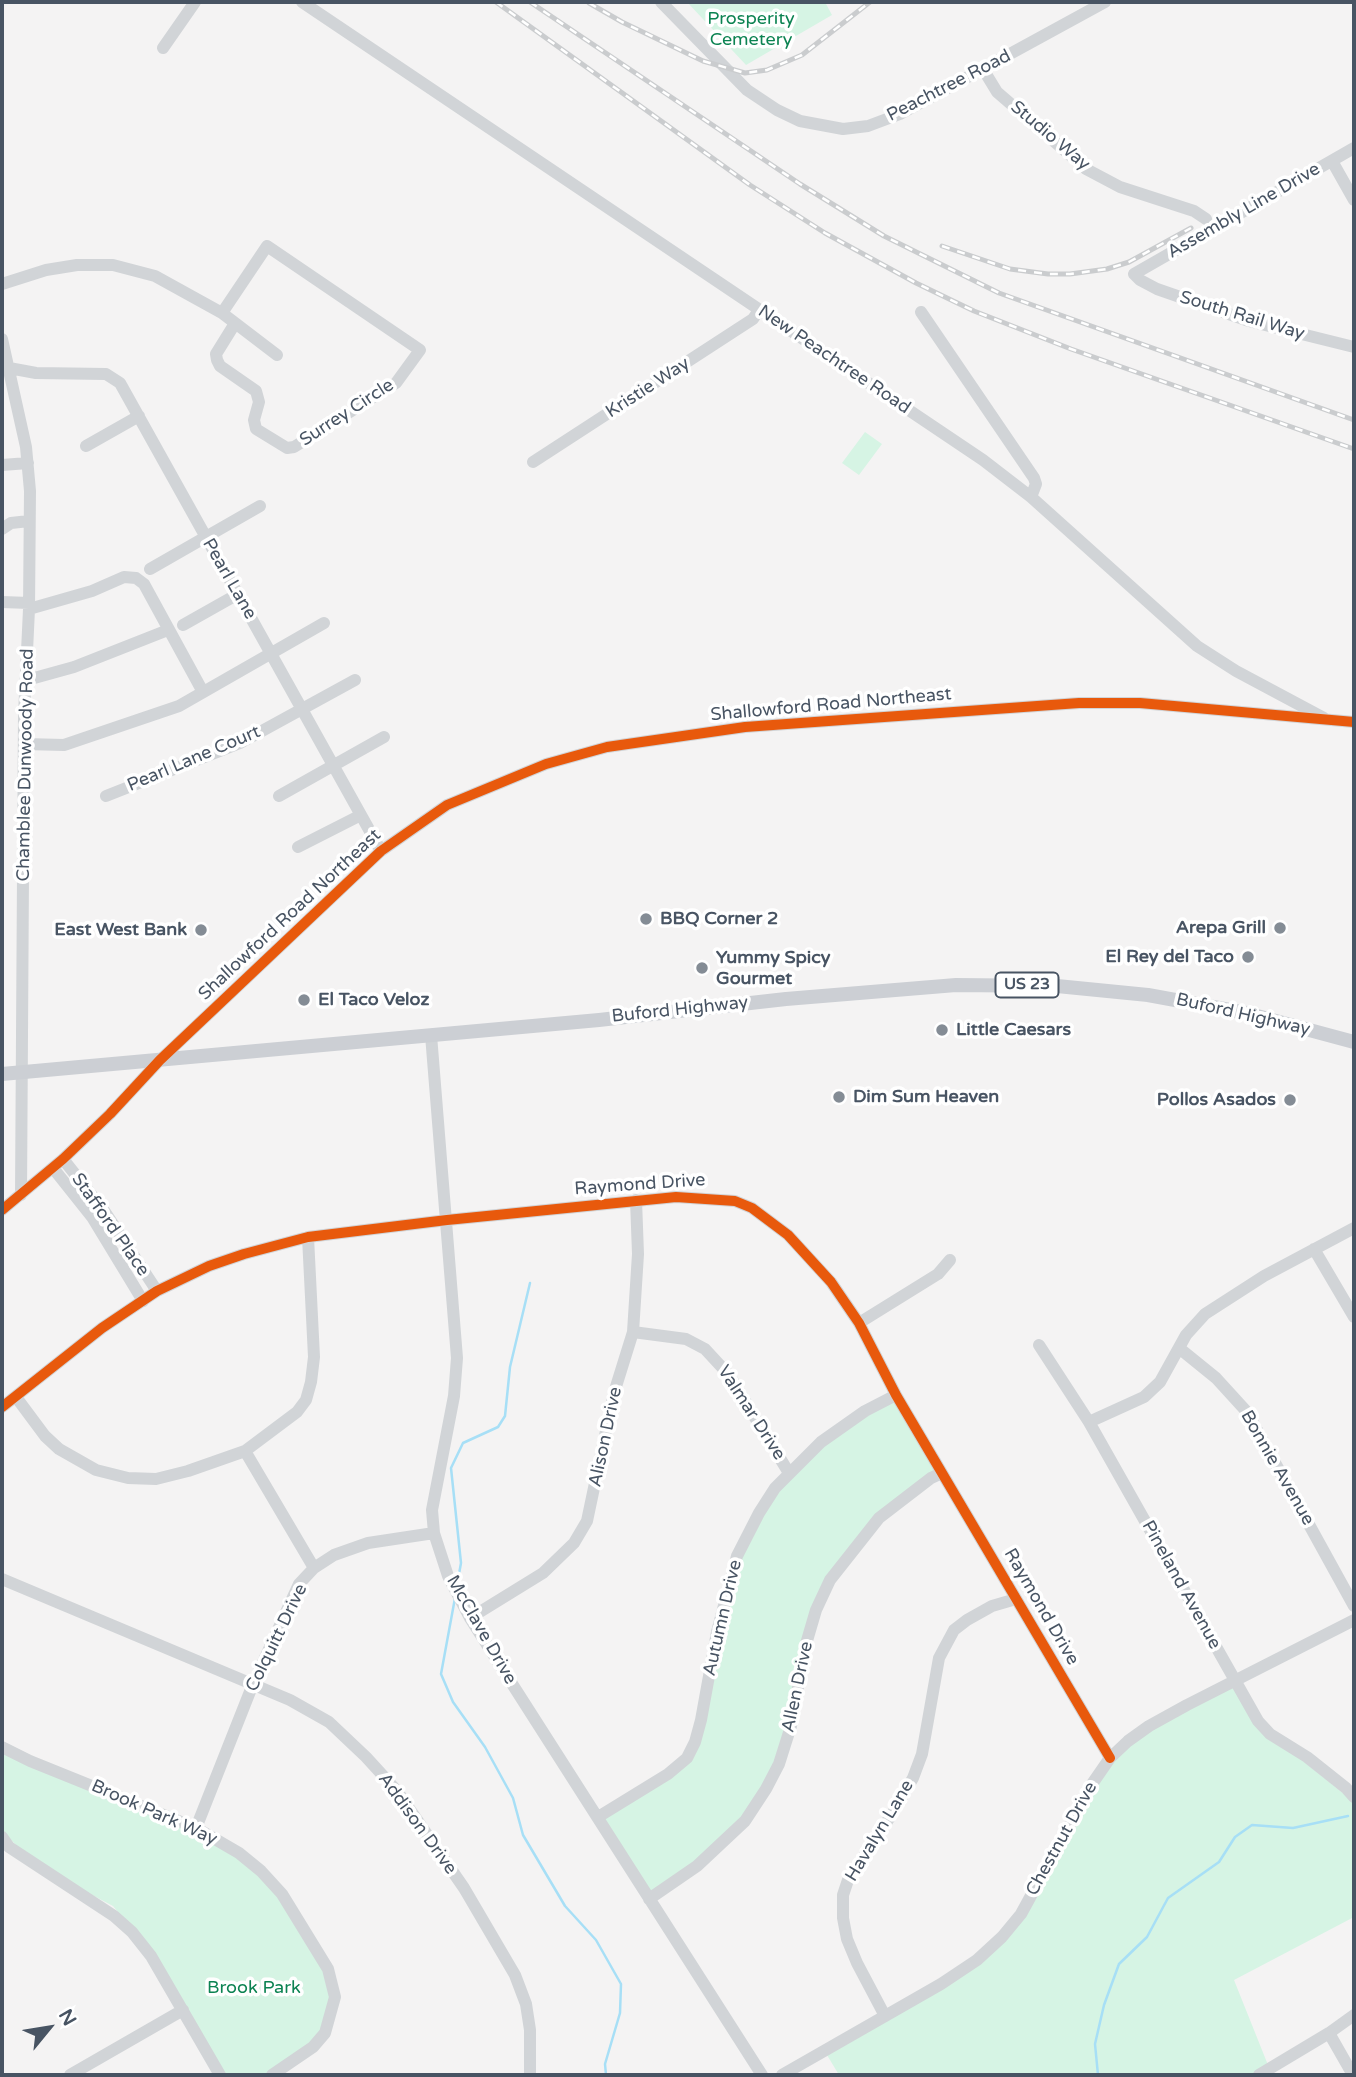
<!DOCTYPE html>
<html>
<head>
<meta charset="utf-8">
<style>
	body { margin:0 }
	#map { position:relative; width:1356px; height:2077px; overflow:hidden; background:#f4f3f3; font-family:"Varela Round",sans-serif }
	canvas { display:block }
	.frame { position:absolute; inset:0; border:4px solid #485463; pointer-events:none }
	.north { position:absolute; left:14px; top:1993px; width:70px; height:70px; -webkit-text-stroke:5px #fff; paint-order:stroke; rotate:60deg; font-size:19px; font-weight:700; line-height:28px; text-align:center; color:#485463 }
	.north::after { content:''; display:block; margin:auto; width:24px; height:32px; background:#485463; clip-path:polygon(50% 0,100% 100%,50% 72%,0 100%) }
</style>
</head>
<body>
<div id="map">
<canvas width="1356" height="2077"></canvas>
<div class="frame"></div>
<div class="north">N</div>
</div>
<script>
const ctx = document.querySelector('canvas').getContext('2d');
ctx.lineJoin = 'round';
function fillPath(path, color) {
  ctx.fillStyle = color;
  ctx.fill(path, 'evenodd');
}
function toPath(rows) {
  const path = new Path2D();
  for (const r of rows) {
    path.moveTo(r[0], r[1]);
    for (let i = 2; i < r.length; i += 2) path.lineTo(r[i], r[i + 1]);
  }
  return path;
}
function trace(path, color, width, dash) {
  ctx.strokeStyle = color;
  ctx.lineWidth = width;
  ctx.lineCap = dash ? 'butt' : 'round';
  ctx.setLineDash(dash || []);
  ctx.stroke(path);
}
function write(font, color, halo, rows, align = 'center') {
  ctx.font = font + ' "Varela Round",sans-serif';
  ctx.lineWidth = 7;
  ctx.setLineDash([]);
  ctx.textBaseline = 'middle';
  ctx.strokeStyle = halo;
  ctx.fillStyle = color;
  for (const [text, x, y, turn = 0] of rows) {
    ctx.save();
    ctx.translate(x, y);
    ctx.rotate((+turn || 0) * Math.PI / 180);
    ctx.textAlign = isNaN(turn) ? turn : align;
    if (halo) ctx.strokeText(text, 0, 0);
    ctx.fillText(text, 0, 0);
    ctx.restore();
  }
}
fillPath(toPath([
	[687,2,825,2,832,15,746,65],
	[865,432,882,444,859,475,842,463],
	[895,1395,941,1472,878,1518,835,1571,805,1641,794,1719,749,1815,649,1901,599,1819,673,1770,695,1744,748,1530,794,1465],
	[1234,1677,1265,1730,1354,1802,1354,1917,1234,1980,1272,2075,839,2075,827,2055,1005,1936,1105,1758],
	[2,1747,244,1856,282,1894,332,1979,329,2021,301,2056,270,2075,219,2075,161,1964,113,1906,62,1879,19,1848,2,1831]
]), '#d6f4e4');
trace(toPath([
	[457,1585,461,1563,451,1468,463,1443,498,1427,505,1416,510,1367,530,1283],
	[455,1598,441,1674,453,1702,485,1747,513,1798,523,1835,565,1906,596,1940,621,1984,620,2013,605,2064,606,2075],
	[1098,2075,1095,2044,1104,2005,1119,1964,1147,1937,1168,1898,1219,1862,1235,1837,1252,1825,1293,1828,1348,1816]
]), '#a7dff6', 2.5);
trace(toPath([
	[302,2,983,460,1031,497,1197,646,1236,671,1324,718],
	[661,2,747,90,777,110,800,121,843,129,868,126,900,114,1105,2],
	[163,48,195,2],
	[983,69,997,92,1086,169,1120,187,1194,211,1206,219],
	[1354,148,1134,274,1140,280,1157,289,1249,321,1354,347],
	[1332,161,1354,200],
	[2,284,46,270,77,265,113,265,155,276,222,313,277,355],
	[921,312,1034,478,1036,484,1031,497],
	[222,313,267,246,420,350,396,383,294,447,287,448,256,429,254,420,259,402,256,391,220,366,217,360,216,354,234,325],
	[2,339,26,447,30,491,29,609,24,715,21,1195],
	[9,368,36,373,106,374,120,383,381,851],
	[86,446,139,416],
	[533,462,753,319,759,310],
	[2,465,28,463],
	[2,529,11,523,29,521],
	[150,569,260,506],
	[2,602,29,603],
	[29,609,92,591,124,577,136,578,144,584,203,692],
	[183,625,238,594],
	[27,680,74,667,168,630],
	[24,744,64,745,179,706,324,623],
	[106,796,240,743,355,680],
	[279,796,384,737],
	[298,847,361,815],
	[431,1035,457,1358,454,1396,432,1510,434,1533,448,1576,470,1618,762,2075],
	[63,1159,105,1212,157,1291],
	[53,1168,92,1217,143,1301],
	[2,1210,63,1159,110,1114,160,1060,381,851,447,805,546,764,607,747,745,727,1079,703,1140,703,1354,722],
	[1314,1249,1354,1317],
	[859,1323,938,1274,950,1260],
	[633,1332,686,1339,705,1349,729,1375,789,1473],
	[1039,1345,1089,1422,1258,1721,1270,1734,1307,1757,1346,1788,1354,1797],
	[1179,1348,1216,1378,1247,1412,1354,1606],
	[16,1397,45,1436,59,1449,96,1470,128,1478,156,1479,188,1471,245,1451,297,1412,306,1400,311,1382,314,1357,308,1237],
	[2,1407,102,1328,157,1291,209,1266,244,1254,308,1237,447,1220,676,1197,735,1201,752,1208,788,1235,831,1282,859,1323,896,1395,1110,1758],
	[1089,1422,1144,1397,1160,1382,1186,1335,1205,1314,1264,1276,1354,1228],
	[245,1451,314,1568],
	[2,1579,290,1700,329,1722,366,1757,397,1791,464,1888,515,1975,526,2004,530,2030,530,2075],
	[470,1618,543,1573,574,1543,587,1521,614,1393,633,1332,638,1254,636,1200],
	[2,1747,30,1761,196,1828,239,1853,261,1871,282,1894,328,1969,335,1997,325,2033,313,2047,272,2075],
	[598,1817,668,1774,687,1758,695,1742,701,1720,717,1632,737,1556,759,1513,775,1488,821,1442,865,1411,896,1395],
	[196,1828,253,1684,299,1584,314,1568,334,1555,368,1543,434,1533],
	[2,1837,9,1847,114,1916,132,1932,151,1956,220,2075],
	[649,1899,697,1866,745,1821,766,1789,779,1764,791,1726,806,1644,816,1610,830,1580,879,1518,931,1478,942,1473],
	[885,2016,857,1963,847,1939,843,1918,843,1895,848,1880,894,1811,913,1778,922,1754,939,1658,954,1630,967,1620,992,1606,1016,1599],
	[1329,2033,1353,2075],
	[70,2075,183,2010],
	[782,2075,941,1984,977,1960,1002,1937,1021,1914,1092,1784,1110,1758,1128,1741,1149,1726,1187,1705,1354,1620],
	[1259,2075,1329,2033,1354,2015]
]), '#d1d4d7', 12);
trace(toPath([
	[2,1074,599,1020,786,999,956,985,1057,986,1148,995,1246,1013,1354,1042]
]), '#cccfd4', 14);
const rail = toPath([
	[496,2,750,185,825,233,916,283,974,311,1071,349,1354,449],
	[530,2,800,184,884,236,999,293,1354,420],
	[589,3,622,22,703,61,745,73,767,70,802,55,870,2],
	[942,246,1010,269,1048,274,1070,274,1107,269,1129,262,1191,228]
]);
trace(rail, '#caccce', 5);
trace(rail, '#fff', 2.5, [8]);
trace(toPath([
	[2,1210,63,1159,110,1114,160,1060,381,851,447,805,546,764,607,747,745,727,1079,703,1140,703,1354,722],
	[2,1407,102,1328,157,1291,209,1266,244,1254,308,1237,447,1220,676,1197,735,1201,752,1208,788,1235,831,1282,859,1323,896,1395,1110,1758]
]), '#e8590c', 10);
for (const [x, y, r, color] of [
	[646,919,7,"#848c95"],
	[1280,928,7,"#848c95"],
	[201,930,7,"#848c95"],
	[1248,957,7,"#848c95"],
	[702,968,7,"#848c95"],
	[304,1000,7,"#848c95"],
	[942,1030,7,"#848c95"],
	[839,1097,7,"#848c95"],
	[1290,1100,7,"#848c95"]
]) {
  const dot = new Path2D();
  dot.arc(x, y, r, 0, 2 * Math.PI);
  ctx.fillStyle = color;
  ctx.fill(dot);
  trace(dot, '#fff', 2.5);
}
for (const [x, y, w] of [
	[1027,985,63]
]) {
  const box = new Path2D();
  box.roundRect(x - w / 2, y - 12.5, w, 25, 5);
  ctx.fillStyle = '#fff';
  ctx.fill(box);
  trace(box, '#485463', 2);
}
write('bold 16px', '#485463', null, [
	["US 23",1027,985]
]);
write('18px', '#0c8352', '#fff', [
	["Prosperity",751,19],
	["Cemetery",751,40],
	["Brook Park",254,1988]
]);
write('18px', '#485463', '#fff', [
	["Peachtree Road",949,86,-27],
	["Studio Way",1050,136,40],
	["Assembly Line Drive",1244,211,-30],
	["South Rail Way",1242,316,17],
	["New Peachtree Road",834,360,34],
	["Kristie Way",648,388,-33],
	["Surrey Circle",347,413,-33],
	["Pearl Lane",229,579,60],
	["Shallowford Road Northeast",831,705,-5],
	["Pearl Lane Court",194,759,-23],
	["Chamblee Dunwoody Road",26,765,-89],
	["Shallowford Road Northeast",290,915,-43],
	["Buford Highway",680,1010,-6],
	["Buford Highway",1243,1015,13],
	["Raymond Drive",640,1185,-4],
	["Stafford Place",110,1225,55],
	["Valmar Drive",751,1413,57],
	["Alison Drive",606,1437,-78],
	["Bonnie Avenue",1277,1468,60],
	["Pineland Avenue",1181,1585,61],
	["Raymond Drive",1041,1607,60],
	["Autumn Drive",723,1618,-77],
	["McClave Drive",481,1630,60],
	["Colquitt Drive",277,1638,-64],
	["Allen Drive",798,1687,-78],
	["Brook Park Way",154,1813,24],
	["Addison Drive",417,1824,54],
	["Havalyn Lane",880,1831,-59],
	["Chestnut Drive",1062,1839,-61]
]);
write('bold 18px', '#485463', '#fff', [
	["BBQ Corner 2",660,919],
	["Arepa Grill",1266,928,"right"],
	["East West Bank",187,930,"right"],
	["El Rey del Taco",1234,957,"right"],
	["Yummy Spicy",716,958],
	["Gourmet",716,979],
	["El Taco Veloz",318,1000],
	["Little Caesars",956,1030],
	["Dim Sum Heaven",853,1097],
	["Pollos Asados",1276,1100,"right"]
], 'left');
</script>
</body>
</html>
